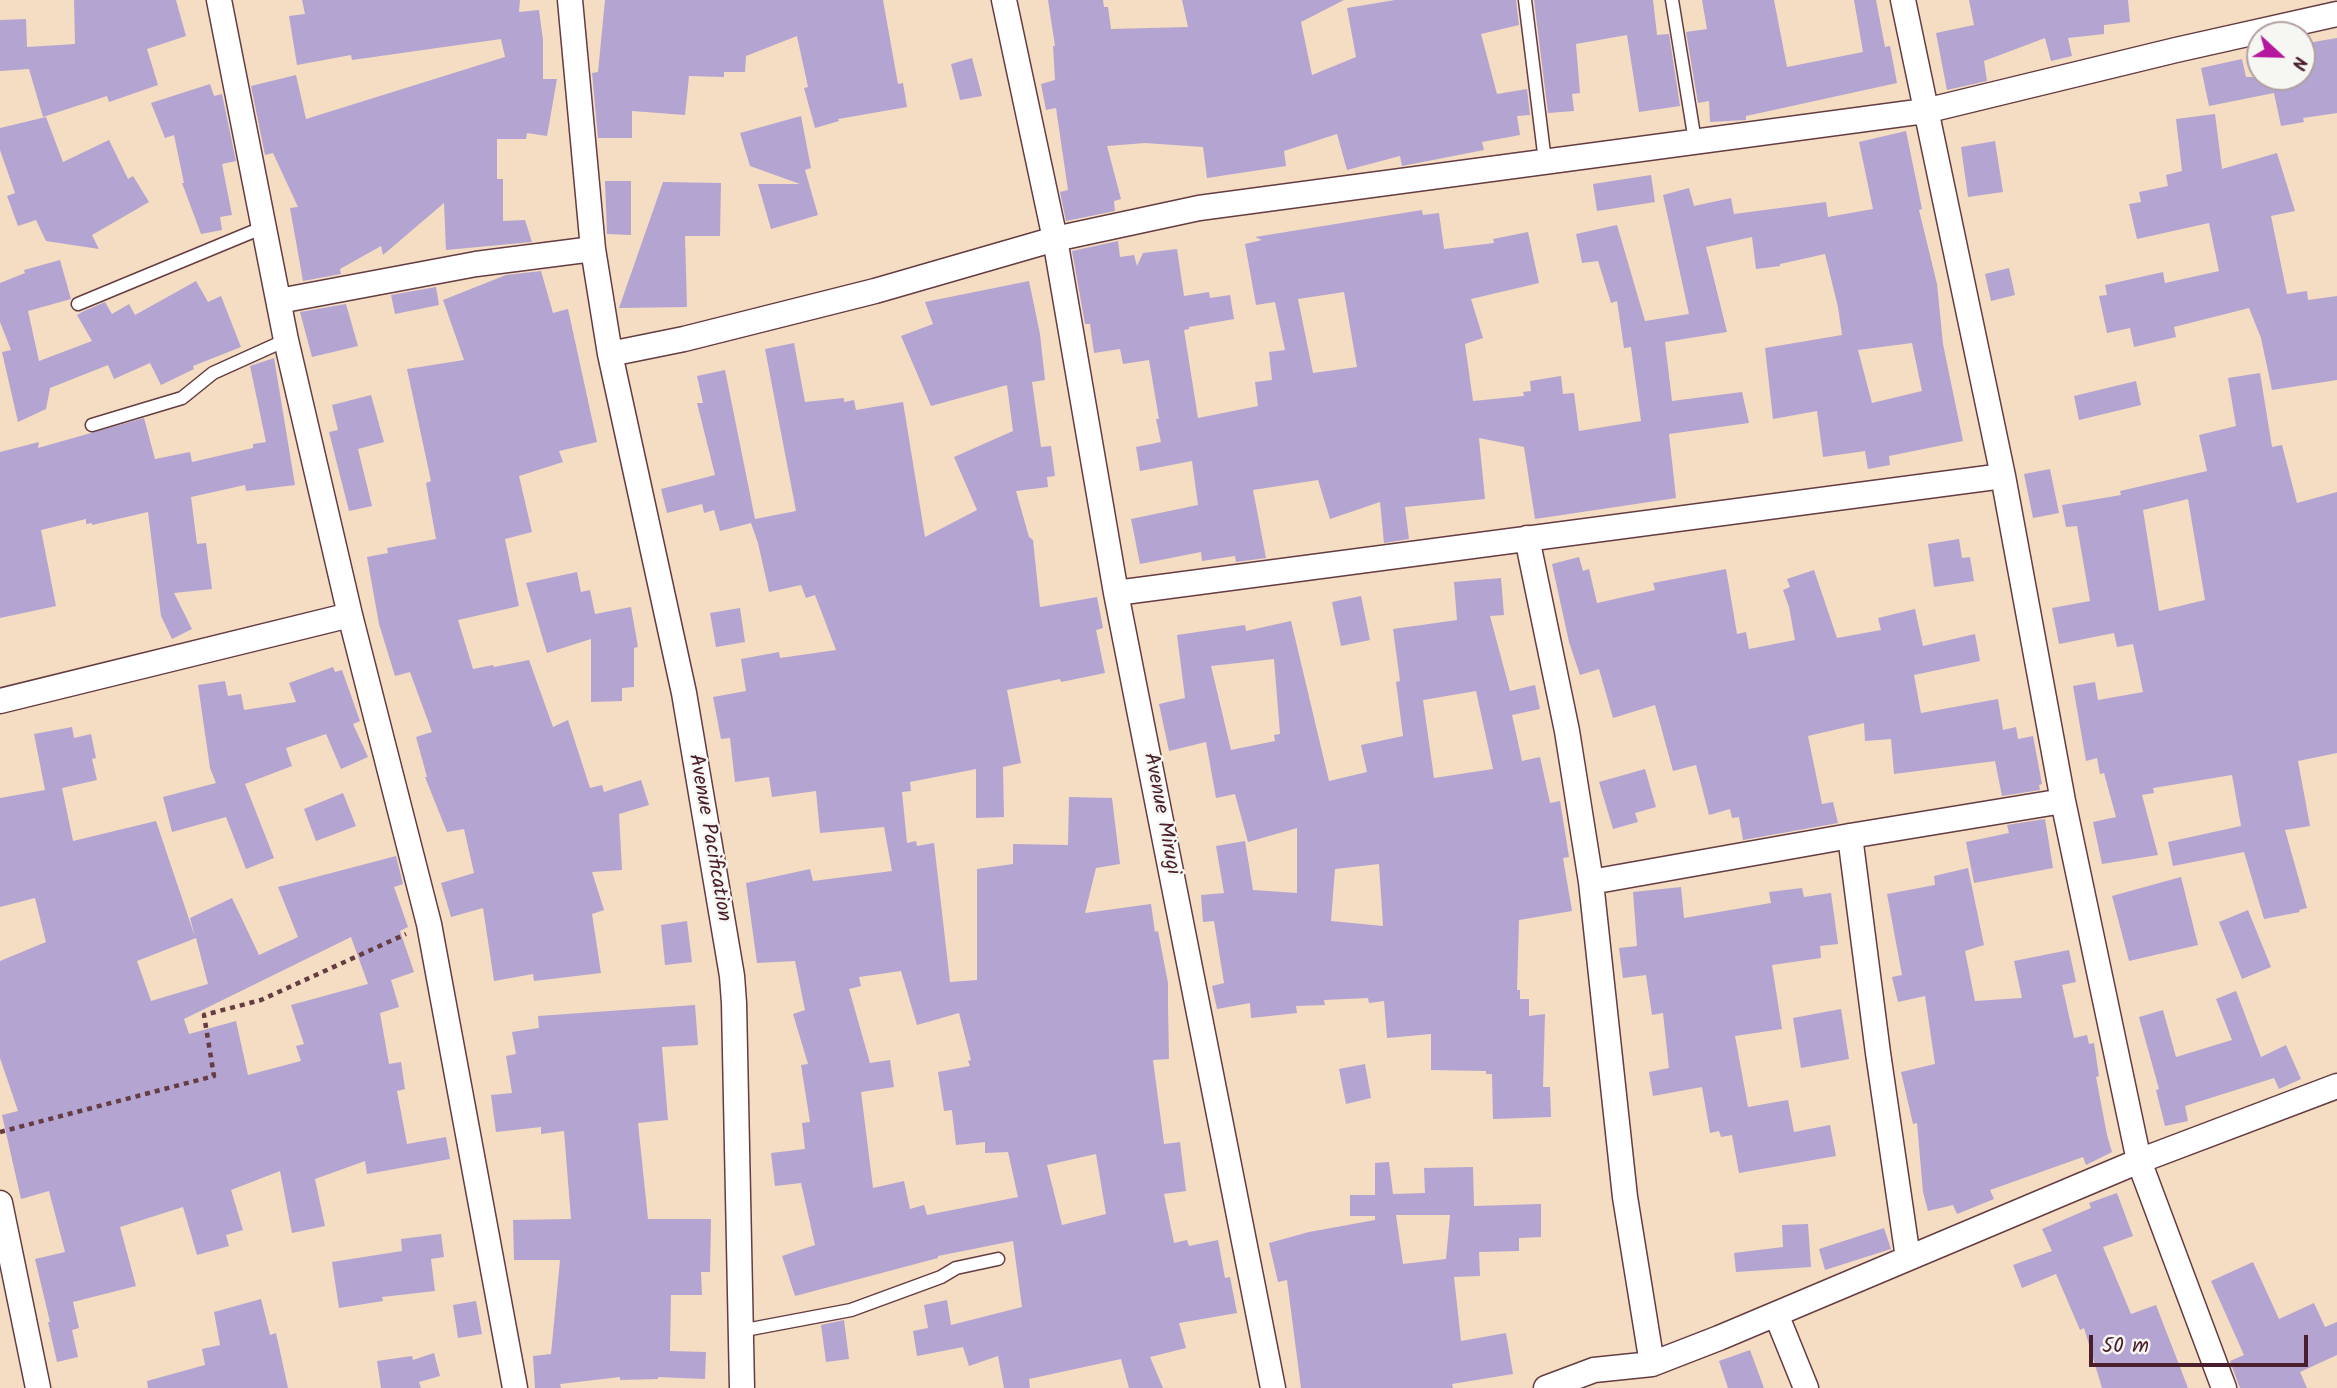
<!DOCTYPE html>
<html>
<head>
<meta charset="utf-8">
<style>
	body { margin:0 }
	#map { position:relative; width:2337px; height:1388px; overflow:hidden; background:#f4ddc2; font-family:Kalam,sans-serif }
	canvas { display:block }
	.north { position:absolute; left:2246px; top:21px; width:70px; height:70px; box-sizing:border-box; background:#f6f6f2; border:2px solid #b1a0a2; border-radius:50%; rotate:112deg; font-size:19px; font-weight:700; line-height:28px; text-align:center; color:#4a1f2b }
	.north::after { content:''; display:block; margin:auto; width:24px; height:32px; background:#b5179e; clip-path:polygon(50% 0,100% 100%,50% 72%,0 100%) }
	.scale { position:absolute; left:2089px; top:1335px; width:219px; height:32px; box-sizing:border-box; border:4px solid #4a1f2b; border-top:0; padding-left:9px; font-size:21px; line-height:24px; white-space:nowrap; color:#4a1f2b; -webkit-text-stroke:5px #f6f6f2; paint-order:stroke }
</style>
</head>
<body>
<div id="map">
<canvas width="2337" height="1388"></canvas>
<div class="north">N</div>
<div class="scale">50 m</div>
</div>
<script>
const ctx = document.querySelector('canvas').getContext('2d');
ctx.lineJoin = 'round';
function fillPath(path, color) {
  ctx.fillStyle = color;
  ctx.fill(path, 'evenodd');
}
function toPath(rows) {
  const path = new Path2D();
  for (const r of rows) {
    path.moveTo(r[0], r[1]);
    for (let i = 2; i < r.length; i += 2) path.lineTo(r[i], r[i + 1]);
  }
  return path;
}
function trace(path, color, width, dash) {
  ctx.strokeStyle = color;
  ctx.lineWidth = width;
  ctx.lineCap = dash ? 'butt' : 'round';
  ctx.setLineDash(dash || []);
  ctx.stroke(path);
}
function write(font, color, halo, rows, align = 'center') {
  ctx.font = font + ' Kalam,sans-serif';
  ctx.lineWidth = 5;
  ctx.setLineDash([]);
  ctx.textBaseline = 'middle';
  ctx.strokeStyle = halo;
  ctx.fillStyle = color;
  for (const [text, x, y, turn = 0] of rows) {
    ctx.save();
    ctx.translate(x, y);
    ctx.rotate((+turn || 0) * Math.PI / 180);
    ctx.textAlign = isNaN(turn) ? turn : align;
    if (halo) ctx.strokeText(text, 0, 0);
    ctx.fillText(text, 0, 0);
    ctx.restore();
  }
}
fillPath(toPath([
	[74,0,176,0,186,36,147,49,158,85,109,102,107,96,43,117,29,69,0,71,0,20,26,19,27,47,75,44],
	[302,0,520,0,519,12,539,10,543,40,543,79,557,79,547,136,527,133,526,139,497,139,497,179,503,179,503,221,525,220,532,242,446,250,444,203,383,255,381,246,340,269,341,274,303,281,290,208,298,207,273,153,265,155,251,86,296,75,306,119,505,57,501,39,352,60,351,55,297,65,289,16,305,14],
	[605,0,883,0,898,84,903,83,907,107,838,119,839,121,815,128,804,88,808,87,797,36,746,56,745,72,724,72,724,77,689,76,685,115,632,111,632,138,598,138,592,73,598,72],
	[1048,0,1103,0,1104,7,1108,7,1111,29,1188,27,1182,0,1344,0,1301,22,1312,75,1356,57,1347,8,1395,0,1516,0,1519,25,1481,34,1497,94,1527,89,1530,115,1517,116,1520,135,1482,142,1484,150,1402,166,1400,156,1347,170,1337,134,1284,151,1286,166,1207,178,1203,147,1145,143,1107,146,1121,199,1114,201,1115,211,1066,221,1060,192,1068,190,1056,108,1046,110,1041,84,1055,80,1053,46,1055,46],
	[1534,0,1653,0,1657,35,1669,34,1680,106,1639,112,1627,35,1576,44,1580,93,1572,94,1574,111,1548,113],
	[1702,0,1774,0,1787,67,1863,52,1854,0,1876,0,1885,47,1890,46,1897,83,1746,116,1746,120,1710,122,1709,101,1698,103,1686,32,1707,29],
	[1969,0,2128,0,2130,22,2104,25,2104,34,2068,38,2072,56,2051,61,2045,38,1984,61,1987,81,1947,90,1936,33,1974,25],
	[2337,38,2337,113,2303,118,2304,122,2281,126,2274,93,2209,106,2201,68,2242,59,2246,77,2302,77,2302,44],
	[972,58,982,96,960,100,951,64],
	[210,84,214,96,222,94,236,161,222,164,232,215,220,217,222,230,201,234,182,183,184,183,174,135,165,138,151,103],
	[2215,114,2222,169,2277,153,2295,211,2271,216,2287,294,2307,291,2308,300,2337,296,2337,380,2272,390,2261,338,2249,308,2174,327,2176,337,2134,347,2130,328,2107,333,2099,296,2107,295,2105,285,2163,272,2165,283,2219,271,2209,223,2137,239,2129,204,2141,202,2139,192,2168,186,2166,175,2182,171,2176,119],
	[801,116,811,168,805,170,818,215,771,229,758,184,800,184,750,166,740,133],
	[46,117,63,162,109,140,128,179,133,176,149,202,92,235,99,249,46,241,36,220,18,226,7,196,15,193,0,150,0,128],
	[1906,131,1922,209,1919,210,1937,284,1943,344,1963,441,1889,456,1890,465,1868,469,1865,451,1823,457,1817,411,1773,419,1765,348,1842,335,1838,307,1825,254,1780,264,1780,266,1756,269,1752,237,1706,247,1727,332,1665,342,1672,401,1742,392,1749,423,1669,434,1676,498,1535,519,1524,447,1479,438,1485,499,1405,507,1409,539,1384,543,1380,502,1330,519,1318,480,1253,490,1266,558,1236,562,1235,556,1202,561,1201,552,1140,564,1131,519,1198,505,1192,461,1140,471,1136,447,1161,442,1156,419,1159,419,1149,360,1123,364,1120,349,1094,353,1090,324,1085,324,1072,251,1118,241,1120,257,1134,255,1137,266,1143,253,1177,249,1184,296,1209,292,1210,298,1230,295,1234,319,1189,327,1189,329,1184,330,1198,418,1258,406,1255,382,1272,380,1269,352,1285,350,1275,302,1256,305,1245,244,1262,240,1255,237,1422,210,1423,215,1439,213,1444,249,1494,243,1493,239,1528,232,1539,283,1471,299,1483,338,1465,344,1473,401,1524,396,1523,392,1531,391,1530,381,1561,376,1563,394,1574,393,1579,431,1641,421,1631,347,1624,348,1617,301,1611,303,1598,261,1582,263,1576,234,1617,225,1645,321,1689,314,1663,195,1689,188,1694,206,1731,198,1734,214,1826,202,1828,217,1873,209,1859,142],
	[1344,292,1357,367,1313,373,1298,299],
	[1912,343,1922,391,1872,403,1858,350],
	[1995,141,2003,192,1968,197,1961,147],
	[1651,175,1655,202,1597,211,1593,184],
	[605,181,631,181,631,235,607,234],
	[663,182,721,183,720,236,685,236,687,307,619,308],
	[60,260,71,299,28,311,39,361,92,341,77,315,84,311,105,302,112,314,129,304,135,315,196,281,208,302,221,296,241,347,193,366,194,369,161,385,150,363,114,379,108,365,50,388,46,409,18,422,2,352,11,350,0,322,0,283,25,273,24,270],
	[2009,268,2015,295,1991,301,1985,274],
	[541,271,553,313,568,309,597,442,559,451,563,462,519,476,532,532,505,539,519,606,458,620,473,669,493,665,494,667,529,660,553,727,568,720,590,788,602,785,604,792,641,780,649,805,619,814,622,870,592,872,604,910,592,914,601,973,534,981,533,974,494,981,483,908,451,917,441,883,474,873,464,829,447,832,425,777,427,777,416,737,432,732,410,672,395,676,379,624,367,557,388,553,387,548,436,539,426,483,431,481,407,369,464,360,443,300,506,275],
	[1029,281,1040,334,1045,380,1032,382,1041,447,1051,446,1055,476,1047,477,1048,487,1016,491,1029,537,1033,540,1040,607,1097,597,1103,628,1096,630,1105,673,1061,682,1060,679,1007,690,1021,763,1003,767,1004,817,976,818,976,769,910,782,911,791,902,792,907,843,916,841,917,846,934,843,950,982,977,980,977,869,1013,864,1013,844,1068,845,1069,797,1112,798,1120,864,1096,868,1085,913,1151,904,1155,932,1158,931,1168,983,1168,1007,1169,1059,1153,1060,1164,1144,1180,1142,1186,1191,1164,1194,1174,1243,1187,1240,1189,1246,1218,1240,1225,1278,1230,1277,1237,1313,1179,1323,1186,1348,1150,1357,1163,1388,1129,1388,1121,1359,1029,1379,1030,1388,1004,1388,998,1356,969,1366,963,1347,917,1356,913,1331,928,1328,924,1305,947,1300,951,1325,1022,1307,1013,1241,938,1256,938,1258,795,1296,782,1256,815,1245,801,1183,775,1186,771,1153,805,1149,802,1123,810,1122,801,1065,808,1064,793,1014,805,1010,795,961,757,963,746,883,810,869,813,881,892,871,884,827,820,833,816,791,772,797,769,777,735,782,730,738,721,739,713,697,746,691,741,659,779,652,780,658,836,650,815,595,806,598,801,585,769,592,758,543,751,523,720,531,714,510,704,513,702,504,667,513,661,489,715,475,697,403,703,403,697,376,725,370,755,519,796,511,765,349,794,343,805,402,844,398,844,402,854,400,856,410,903,402,925,537,977,510,954,457,1013,431,1007,385,931,406,901,336,933,324,925,302],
	[901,971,917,1025,959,1013,971,1060,968,1061,970,1066,938,1072,944,1111,952,1110,956,1145,985,1142,985,1153,1008,1152,1018,1197,927,1215,924,1205,910,1209,904,1181,873,1188,861,1092,894,1087,890,1060,870,1063,849,989,861,986,859,977],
	[1096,1154,1106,1214,1062,1225,1047,1165],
	[436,287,439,305,395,314,391,295],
	[346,304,358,346,312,357,300,312],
	[274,358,295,485,246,491,245,485,191,497,197,544,206,543,212,589,174,593,192,629,172,639,161,616,148,512,92,525,92,523,86,524,86,519,41,530,56,606,0,618,0,452,39,442,38,448,144,418,155,459,190,452,192,462,253,448,253,444,266,442,250,366],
	[2260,373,2272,447,2282,445,2297,503,2337,492,2337,753,2298,761,2310,826,2285,830,2307,908,2299,910,2300,912,2264,919,2244,852,2173,866,2168,842,2241,826,2232,775,2153,788,2154,793,2142,795,2158,855,2102,864,2093,822,2116,817,2104,773,2100,774,2097,758,2086,761,2073,686,2095,682,2098,700,2143,692,2133,644,2117,647,2114,633,2059,644,2052,608,2090,601,2077,526,2066,527,2062,505,2121,495,2120,491,2207,471,2199,435,2236,426,2228,378],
	[2188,499,2205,600,2159,611,2143,510],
	[2136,381,2141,405,2079,420,2074,396],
	[371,395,384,442,358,449,372,506,349,511,329,432,338,430,332,405],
	[2050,469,2059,513,2033,518,2024,474],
	[1959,539,1962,558,1970,557,1974,581,1934,587,1928,544],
	[1579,557,1583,571,1589,569,1597,603,1655,590,1653,583,1726,569,1737,634,1746,632,1749,649,1795,640,1789,607,1783,590,1790,587,1787,579,1814,570,1837,638,1881,630,1878,618,1915,609,1923,646,1975,634,1980,661,1914,675,1921,713,1998,699,2003,730,2016,727,2018,739,2033,736,2042,784,2039,785,2040,790,2002,796,1995,761,1894,774,1891,739,1865,741,1864,723,1808,736,1822,804,1833,802,1838,823,1743,840,1739,817,1732,818,1730,809,1709,815,1696,765,1673,771,1655,705,1613,718,1599,669,1580,675,1569,642,1552,564],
	[577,572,581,592,590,590,595,614,631,607,638,647,634,648,634,687,622,688,622,701,591,702,591,639,547,653,526,583],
	[1501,578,1504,615,1490,616,1510,691,1535,685,1540,709,1512,715,1522,761,1540,757,1550,803,1560,801,1569,857,1563,858,1572,911,1519,920,1517,990,1520,990,1520,999,1529,999,1529,1016,1545,1014,1543,1087,1550,1087,1551,1117,1493,1119,1492,1074,1486,1074,1486,1071,1431,1070,1431,1034,1387,1038,1384,1001,1369,1003,1368,998,1324,1000,1325,1005,1296,1006,1297,1013,1251,1018,1250,1003,1217,1009,1212,986,1224,983,1214,921,1203,922,1201,895,1224,893,1216,846,1245,841,1253,890,1297,893,1297,828,1248,842,1235,794,1216,798,1206,742,1169,751,1159,704,1185,698,1177,635,1245,625,1246,631,1291,621,1329,781,1367,772,1361,745,1403,736,1396,682,1400,681,1393,629,1457,620,1454,582],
	[1274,659,1280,734,1274,735,1275,741,1231,750,1211,666],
	[1476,691,1493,769,1434,778,1423,700],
	[1379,864,1383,926,1331,921,1335,869],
	[1361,596,1370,640,1341,646,1332,602],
	[740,608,745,642,716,647,710,613],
	[333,667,335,672,342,670,360,721,353,724,368,757,341,769,326,734,286,748,292,766,245,784,274,858,246,869,226,817,172,832,163,797,216,783,210,768,198,685,225,681,228,696,241,694,244,710,296,702,289,683],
	[72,727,74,738,91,734,96,758,92,759,97,780,62,788,73,841,156,821,195,937,190,918,232,898,259,955,298,937,278,887,396,856,403,884,394,887,408,927,400,931,414,972,391,980,399,1007,380,1013,389,1064,401,1062,405,1089,397,1091,407,1144,446,1137,450,1159,367,1174,365,1161,315,1179,325,1226,292,1233,280,1171,231,1190,243,1230,226,1235,229,1246,197,1255,183,1207,120,1227,136,1286,73,1302,79,1328,72,1330,78,1357,57,1362,48,1322,50,1322,35,1259,65,1252,49,1191,21,1199,2,1115,18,1111,0,1058,0,961,46,942,35,898,0,907,0,798,45,790,34,734],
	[351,937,368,984,291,1005,304,1044,296,1046,301,1061,248,1075,236,1021,189,1034,184,1019],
	[196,938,208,984,151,1001,137,961],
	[1645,769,1656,807,1635,813,1638,822,1613,829,1599,782],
	[343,793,356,826,316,841,304,809],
	[2045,819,2053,868,1974,883,1966,842,2009,833,2007,825],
	[1968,868,1984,945,1965,951,1975,1001,2022,998,2014,961,2069,950,2076,982,2062,985,2074,1038,2087,1035,2089,1044,2094,1043,2099,1076,2096,1077,2107,1135,2112,1152,2086,1165,2083,1157,1990,1190,1994,1199,1957,1214,1953,1205,1928,1211,1923,1192,1917,1123,1913,1124,1901,1072,1935,1064,1925,996,1898,1002,1892,977,1902,975,1887,894,1935,885,1934,876],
	[2181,877,2198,945,2129,961,2112,896],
	[1681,887,1684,918,1771,903,1769,892,1802,888,1804,897,1831,893,1838,944,1820,946,1821,958,1772,965,1782,1029,1735,1036,1748,1107,1788,1100,1794,1132,1830,1125,1836,1156,1739,1173,1732,1135,1721,1137,1719,1131,1710,1133,1702,1087,1653,1096,1649,1072,1669,1068,1663,1013,1652,1015,1646,975,1623,978,1619,948,1637,946,1633,892],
	[2248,910,2271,967,2242,979,2219,922],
	[687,921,692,962,665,965,661,925],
	[2236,991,2261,1057,2286,1045,2301,1079,2279,1089,2274,1078,2185,1106,2188,1121,2165,1126,2156,1090,2159,1089,2139,1017,2163,1010,2176,1057,2232,1040,2216,999],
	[695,1005,698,1045,662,1047,668,1120,638,1123,648,1219,711,1219,710,1272,701,1272,702,1295,671,1295,670,1351,706,1352,705,1379,658,1377,658,1379,620,1380,620,1377,560,1384,561,1388,535,1388,533,1356,551,1354,560,1260,514,1260,513,1220,571,1219,564,1131,541,1134,541,1127,496,1132,491,1095,512,1093,506,1056,516,1054,512,1032,539,1028,538,1016],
	[1841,1009,1849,1059,1801,1068,1793,1018],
	[1365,1064,1371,1098,1346,1104,1339,1069],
	[1389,1162,1393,1194,1425,1193,1424,1168,1473,1167,1474,1206,1541,1204,1541,1237,1519,1238,1519,1251,1479,1252,1480,1276,1454,1277,1461,1341,1506,1333,1513,1374,1452,1384,1453,1388,1301,1388,1287,1280,1278,1282,1269,1243,1309,1232,1375,1220,1375,1216,1350,1216,1350,1195,1375,1195,1375,1163],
	[1396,1215,1450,1215,1446,1259,1403,1264],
	[2117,1193,2133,1236,2103,1247,2131,1314,2156,1305,2188,1388,2102,1388,2084,1328,2080,1330,2056,1274,2022,1288,2013,1265,2052,1251,2042,1229,2091,1208,2089,1203],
	[1808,1224,1811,1267,1736,1272,1734,1253,1783,1247,1782,1225],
	[1884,1228,1891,1249,1825,1270,1819,1249],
	[441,1234,444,1257,431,1259,435,1291,382,1297,383,1301,339,1308,332,1262,402,1251,401,1239],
	[2253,1262,2279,1319,2314,1303,2325,1327,2337,1322,2337,1355,2300,1372,2307,1388,2240,1388,2238,1383,2230,1361,2244,1355,2211,1281],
	[261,1299,270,1335,276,1333,288,1388,148,1388,147,1381,205,1365,202,1349,220,1345,214,1312],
	[476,1301,482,1334,458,1338,453,1305],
	[844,1320,849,1359,826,1362,821,1325],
	[1750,1350,1764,1388,1728,1388,1719,1361],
	[434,1353,440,1376,419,1382,421,1388,381,1388,377,1361,412,1356,413,1360]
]), '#b4a4d1');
const lane = toPath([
	[1525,0,1545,161],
	[1672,0,1695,141],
	[78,304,264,227],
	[92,425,182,398,213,373,286,340],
	[740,1331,851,1310,941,1277,956,1268,998,1259]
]);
const street = toPath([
	[219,0,286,340,350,615,429,924,515,1388],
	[570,0,593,249,610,354,684,693,732,976,734,1003,742,1388],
	[1004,0,1055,239,1116,593,1273,1388],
	[1903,0,2003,476,2063,801,2139,1161,2224,1388],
	[279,301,476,264,593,249],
	[610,354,684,339,875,291,1055,239,1199,208,1925,111,2176,50,2337,14],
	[1527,538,1567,731,1591,882,1625,1197,1652,1364],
	[1116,593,2003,476],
	[0,701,350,615],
	[1850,836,1878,1053,1908,1258],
	[1591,882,1850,836,2063,801],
	[0,1203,38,1388],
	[1776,1314,1806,1388],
	[1546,1388,1594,1370,1652,1364,1719,1338,2139,1161,2337,1086]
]);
trace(lane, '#643c42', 15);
trace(street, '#643c42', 27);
trace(toPath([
	[0,1132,214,1076,204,1015,261,1000,406,934]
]), '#643c42', 4.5, [5, 5]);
trace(lane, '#fff', 12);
trace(street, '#fff', 24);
write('21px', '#4a1f2b', '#f6f6f2', [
	["Avenue Mirugi",1160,814,79],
	["Avenue Pacification",708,838,80]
]);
</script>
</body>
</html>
